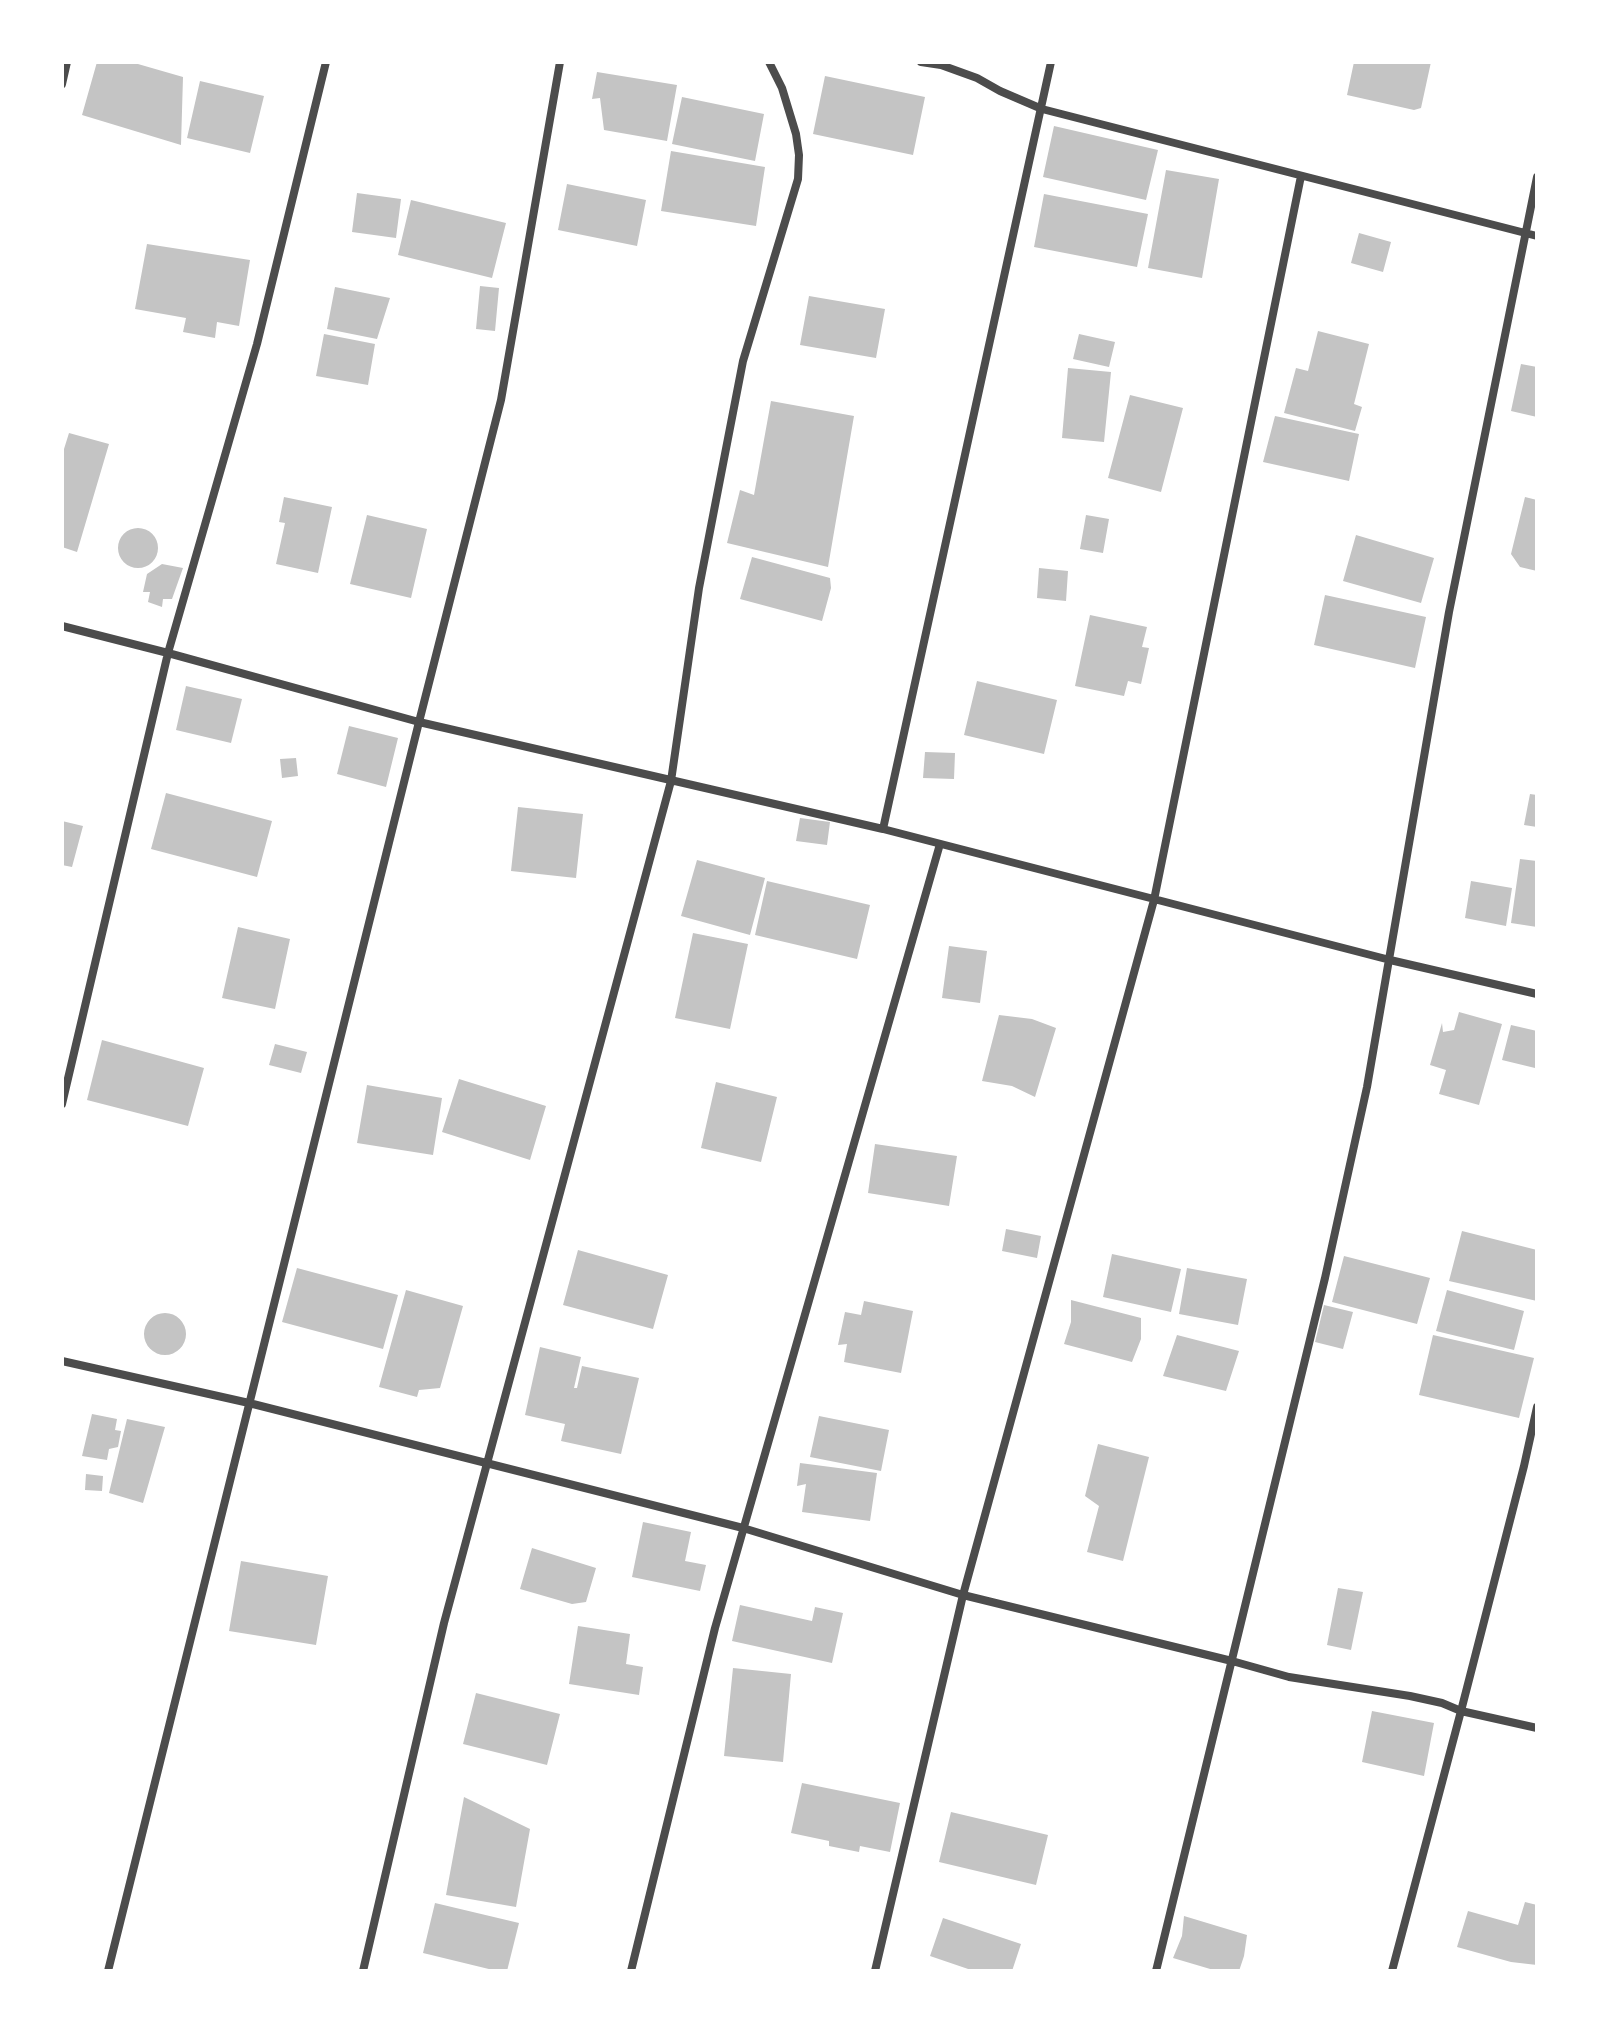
<!DOCTYPE html>
<html>
<head>
<meta charset="utf-8">
<style>
	body { margin:0 }
	#map { position:relative; width:1599px; height:2033px; overflow:hidden; background:#fff; font-family:Bitter,serif }
	canvas { display:block }
	.frame { position:absolute; inset:0; border:64px solid #fff; pointer-events:none }
</style>
</head>
<body>
<div id="map">
<canvas width="1599" height="2033"></canvas>
<div class="frame"></div>
</div>
<script>
const ctx = document.querySelector('canvas').getContext('2d');
ctx.lineJoin = 'round';
function fillPath(path, color) {
  ctx.fillStyle = color;
  ctx.fill(path, 'evenodd');
}
function toPath(rows) {
  const path = new Path2D();
  for (const r of rows) {
    if (r.length === 3) {
      path.moveTo(r[0] + r[2], r[1]);
      path.arc(r[0], r[1], r[2], 0, 2 * Math.PI);
      continue;
    }
    path.moveTo(r[0], r[1]);
    for (let i = 2; i < r.length; i += 2) path.lineTo(r[i], r[i + 1]);
  }
  return path;
}
function trace(path, color, width, dash) {
  ctx.strokeStyle = color;
  ctx.lineWidth = width;
  ctx.lineCap = dash ? 'butt' : 'round';
  ctx.setLineDash(dash || []);
  ctx.stroke(path);
}
fillPath(toPath([
	[97,62,131,62,183,77,181,145,82,115],
	[1354,62,1431,62,1421,108,1414,110,1347,95],
	[597,72,677,85,667,141,604,130,600,98,592,99],
	[825,76,925,97,913,155,813,134],
	[200,81,264,96,250,153,187,138],
	[682,97,764,114,755,161,672,144],
	[1054,126,1158,150,1146,200,1043,177],
	[671,151,765,167,756,226,661,211],
	[1166,170,1219,179,1202,278,1148,268],
	[567,184,646,200,637,246,558,230],
	[357,193,401,199,396,238,352,232],
	[1044,194,1148,214,1137,267,1034,247],
	[411,200,506,223,492,278,398,255],
	[1359,233,1391,242,1383,272,1351,263],
	[147,244,250,260,239,326,217,322,215,338,183,332,186,318,135,309],
	[480,286,499,288,495,331,476,329],
	[335,287,390,298,377,339,327,329],
	[809,296,885,309,876,358,800,345],
	[1318,331,1369,344,1354,404,1362,407,1355,431,1284,413,1296,368,1308,371],
	[324,334,375,344,368,385,316,376],
	[1079,334,1115,342,1109,367,1073,359],
	[1521,364,1537,367,1537,417,1511,411],
	[1068,368,1111,372,1104,442,1062,438],
	[1130,395,1183,408,1161,492,1108,478],
	[771,401,854,416,828,567,727,543,740,490,754,495],
	[1275,416,1359,434,1349,481,1263,462],
	[69,433,109,444,77,552,62,547,62,448,64,449],
	[284,497,332,507,318,573,276,564,285,523,279,522],
	[1525,497,1537,500,1537,571,1520,567,1511,554],
	[367,515,427,529,411,598,350,584],
	[1086,515,1109,519,1103,553,1080,549],
	[138,548,20],
	[1356,535,1434,558,1421,603,1343,581],
	[752,557,830,578,831,588,822,621,740,599],
	[162,564,183,568,172,599,163,599,162,607,148,602,150,592,143,592,147,574],
	[1039,568,1068,571,1066,601,1037,598],
	[1325,595,1426,617,1415,668,1314,645],
	[1090,615,1147,627,1142,647,1149,648,1141,684,1128,681,1124,696,1075,686],
	[977,681,1057,700,1044,754,964,735],
	[186,686,242,699,231,743,176,730],
	[349,726,398,738,386,787,337,774],
	[925,752,955,753,954,779,923,778],
	[296,758,298,776,282,778,280,759],
	[166,793,272,821,257,877,151,849],
	[1530,794,1537,795,1537,827,1524,825],
	[518,807,583,814,576,878,511,871],
	[800,818,830,822,827,845,796,841],
	[62,821,83,826,72,867,62,865],
	[1520,859,1537,861,1537,927,1511,923],
	[697,860,765,878,750,935,681,916],
	[767,881,870,905,857,959,755,935],
	[1471,881,1512,888,1506,926,1465,918],
	[238,927,290,939,275,1009,222,998],
	[693,933,748,944,730,1029,675,1018],
	[949,946,987,951,980,1003,942,998],
	[1459,1012,1502,1024,1479,1105,1439,1094,1446,1070,1430,1065,1442,1023,1443,1032,1454,1030],
	[999,1015,1032,1019,1056,1028,1035,1097,1012,1086,982,1081],
	[1511,1025,1537,1031,1537,1060,1535,1068,1502,1060],
	[102,1040,204,1068,188,1126,87,1100],
	[275,1044,307,1052,301,1073,269,1065],
	[459,1079,546,1106,530,1160,442,1132],
	[716,1082,777,1097,761,1162,701,1148],
	[367,1085,442,1098,433,1155,357,1143],
	[875,1144,957,1156,949,1206,868,1193],
	[1006,1229,1041,1236,1037,1258,1002,1251],
	[1462,1231,1537,1250,1537,1301,1449,1281],
	[578,1250,668,1275,653,1329,563,1305],
	[1112,1254,1181,1269,1171,1312,1103,1297],
	[1344,1256,1430,1278,1417,1324,1332,1302],
	[297,1268,398,1295,383,1349,282,1322],
	[1187,1268,1247,1279,1238,1325,1179,1314],
	[406,1290,463,1306,440,1388,419,1390,417,1397,379,1387],
	[1447,1290,1524,1311,1514,1350,1436,1331],
	[1071,1300,1141,1318,1141,1339,1132,1362,1064,1344,1071,1322],
	[864,1301,913,1311,901,1373,844,1362,847,1344,838,1345,845,1312,861,1315],
	[1324,1305,1353,1312,1343,1349,1315,1342],
	[165,1334,21],
	[1177,1335,1239,1351,1226,1391,1163,1376],
	[1433,1335,1534,1358,1519,1418,1419,1395],
	[540,1347,581,1357,574,1388,577,1388,582,1366,639,1378,621,1454,561,1441,565,1424,525,1415],
	[92,1414,117,1419,115,1430,121,1431,118,1447,109,1449,107,1460,82,1456],
	[819,1416,889,1430,881,1471,810,1457],
	[127,1419,165,1427,143,1503,109,1493],
	[1098,1444,1149,1457,1123,1561,1087,1552,1099,1506,1085,1496],
	[800,1463,877,1473,870,1521,802,1512,806,1484,797,1486],
	[86,1474,103,1476,102,1491,85,1490],
	[643,1522,691,1532,685,1561,706,1565,700,1591,632,1577],
	[532,1548,596,1568,586,1602,572,1604,520,1589],
	[241,1561,328,1576,316,1645,229,1631],
	[1338,1588,1363,1592,1351,1650,1327,1645],
	[740,1605,812,1621,815,1607,843,1613,832,1663,732,1641],
	[578,1626,630,1634,626,1664,643,1667,639,1695,569,1684],
	[733,1668,791,1674,783,1762,724,1756],
	[476,1693,560,1714,547,1765,463,1744],
	[1372,1711,1434,1723,1424,1776,1362,1762],
	[802,1783,900,1803,890,1852,860,1846,859,1852,829,1846,829,1841,791,1833],
	[464,1797,530,1829,516,1907,446,1895],
	[951,1812,1048,1835,1036,1885,939,1862],
	[1525,1902,1537,1905,1537,1965,1511,1962,1457,1947,1468,1911,1518,1925],
	[435,1903,519,1923,507,1971,497,1971,423,1953],
	[1184,1916,1247,1935,1244,1956,1239,1971,1217,1971,1173,1958,1182,1936],
	[943,1918,1021,1944,1012,1971,974,1971,930,1956]
]), '#c4c4c4');
trace(toPath([
	[921,62,941,65,977,78,1000,91,1042,109,1537,236],
	[62,84,67,62],
	[62,626,168,653,419,722,883,829,1390,960,1537,994],
	[883,829,1051,62],
	[62,1104,168,653,257,344,326,62],
	[62,1361,249,1403,743,1528,963,1595,1232,1661,1289,1677,1410,1696,1442,1703,1461,1711,1537,1728],
	[108,1971,419,722,501,400,560,62],
	[363,1971,444,1623,671,781,699,588,743,361,798,179,799,155,796,134,782,88,769,62],
	[631,1971,715,1628,940,844],
	[875,1971,963,1595,1154,900,1301,176],
	[1156,1971,1325,1278,1367,1087,1449,612,1537,177],
	[1392,1971,1461,1711,1524,1466,1537,1407]
]), '#4c4c4c', 8);
</script>
</body>
</html>
